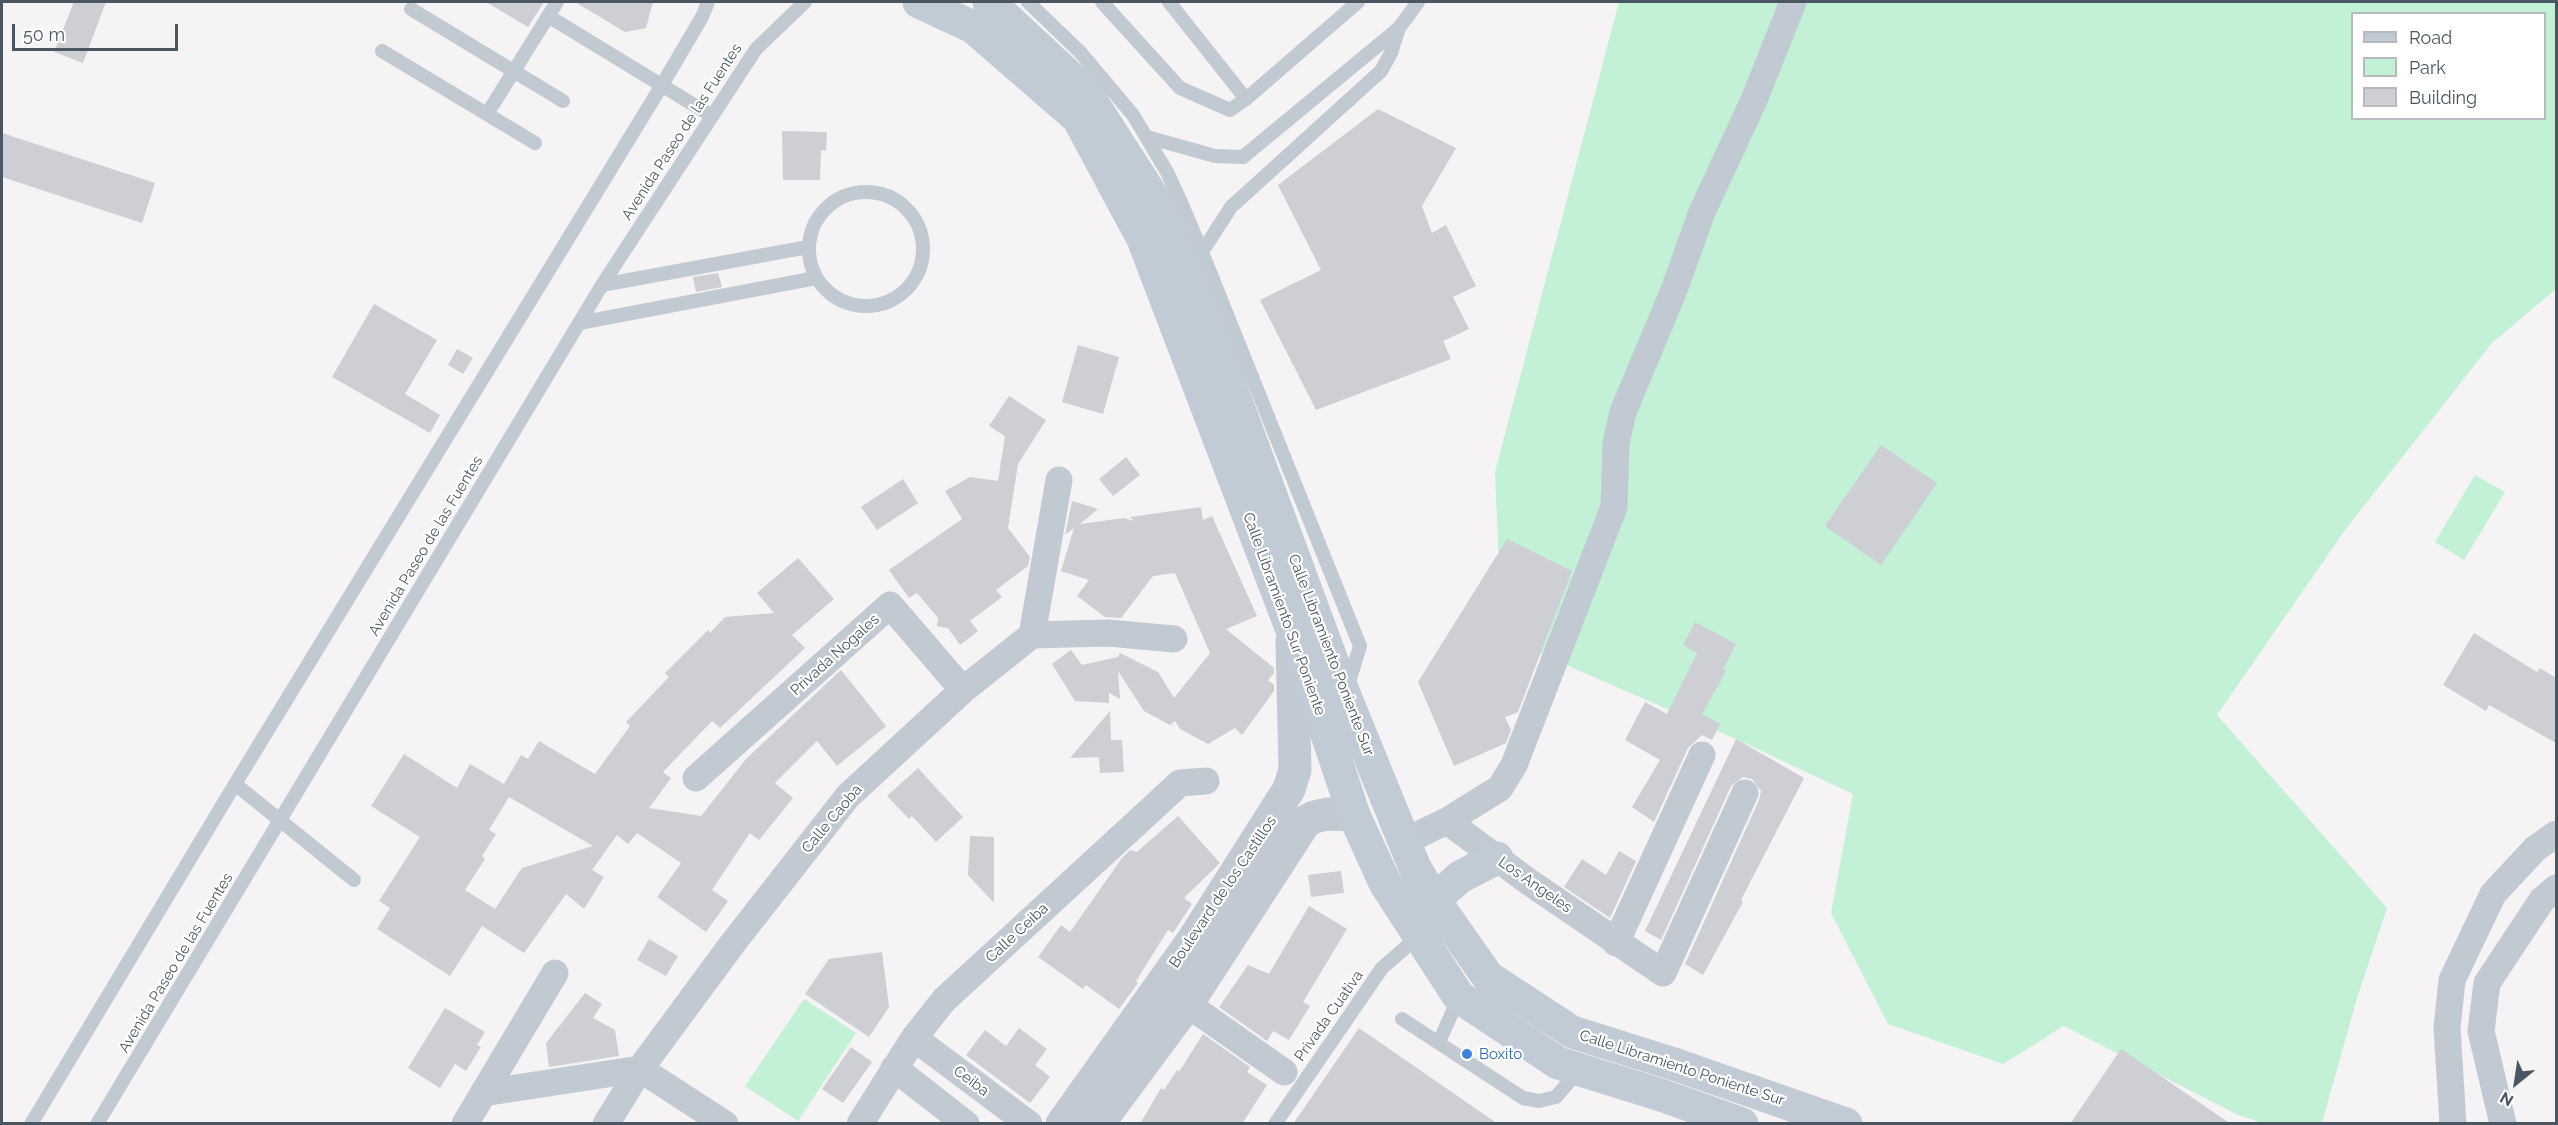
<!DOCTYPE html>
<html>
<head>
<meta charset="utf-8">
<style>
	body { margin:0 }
	#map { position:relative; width:2558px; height:1125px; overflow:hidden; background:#f5f3f3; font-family:Raleway,sans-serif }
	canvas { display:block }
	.frame { position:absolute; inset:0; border:3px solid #4a5661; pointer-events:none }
	.legend { position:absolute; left:2351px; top:12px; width:195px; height:108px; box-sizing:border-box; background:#fff; border:2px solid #b7bbc0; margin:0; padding:8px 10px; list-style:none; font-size:18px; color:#4a5661 }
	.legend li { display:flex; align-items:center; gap:12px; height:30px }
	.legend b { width:30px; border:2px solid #b7bbc0 }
	.north { position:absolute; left:2486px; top:1053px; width:60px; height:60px; -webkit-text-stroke:4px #fff; paint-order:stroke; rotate:210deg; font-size:16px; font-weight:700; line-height:24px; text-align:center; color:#4a5661 }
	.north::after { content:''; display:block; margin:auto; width:21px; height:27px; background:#4a5661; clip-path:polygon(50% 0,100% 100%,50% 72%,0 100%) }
	.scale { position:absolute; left:12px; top:24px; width:166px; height:27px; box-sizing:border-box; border:3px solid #4a5661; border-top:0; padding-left:8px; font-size:18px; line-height:21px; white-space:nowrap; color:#4a5661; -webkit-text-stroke:4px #fff; paint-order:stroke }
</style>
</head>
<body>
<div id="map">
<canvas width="2558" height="1125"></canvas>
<div class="frame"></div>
<ul class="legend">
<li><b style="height:8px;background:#c1cbd6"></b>Road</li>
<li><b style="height:16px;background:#c3f1d5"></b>Park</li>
<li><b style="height:16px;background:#cdcfd5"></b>Building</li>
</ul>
<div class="north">N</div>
<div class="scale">50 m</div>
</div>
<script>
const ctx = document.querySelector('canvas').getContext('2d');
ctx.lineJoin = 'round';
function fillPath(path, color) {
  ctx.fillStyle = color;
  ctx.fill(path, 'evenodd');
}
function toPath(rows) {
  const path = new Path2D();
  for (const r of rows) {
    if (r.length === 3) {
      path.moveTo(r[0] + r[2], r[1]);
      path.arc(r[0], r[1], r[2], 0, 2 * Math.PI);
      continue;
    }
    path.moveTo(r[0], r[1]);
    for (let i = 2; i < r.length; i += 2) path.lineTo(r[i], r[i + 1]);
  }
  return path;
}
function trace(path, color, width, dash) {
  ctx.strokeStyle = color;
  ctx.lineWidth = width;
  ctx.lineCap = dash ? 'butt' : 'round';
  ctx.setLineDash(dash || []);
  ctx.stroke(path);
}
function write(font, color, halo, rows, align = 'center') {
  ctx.font = font + ' Raleway,sans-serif';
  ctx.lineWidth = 4.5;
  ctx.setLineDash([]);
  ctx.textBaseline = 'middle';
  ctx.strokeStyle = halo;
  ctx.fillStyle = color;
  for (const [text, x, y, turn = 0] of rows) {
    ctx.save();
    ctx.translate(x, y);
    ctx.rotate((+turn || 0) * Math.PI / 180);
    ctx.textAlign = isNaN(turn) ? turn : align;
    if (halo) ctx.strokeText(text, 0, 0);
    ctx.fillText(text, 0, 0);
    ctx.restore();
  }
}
fillPath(toPath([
	[1619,2,2556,2,2556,289,2492,343,2345,530,2217,715,2387,908,2357,998,2322,1123,2262,1123,2238,1115,2064,1026,2003,1064,1888,1024,1831,913,1853,794,1736,739,1502,637,1495,472],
	[2352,14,2544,14,2544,118,2352,118],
	[2475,475,2505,492,2464,560,2435,542],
	[804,999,856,1033,798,1121,745,1086]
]), '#c3f1d5');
fillPath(toPath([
	[74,2,106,2,83,63,54,52],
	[486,2,544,2,528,27],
	[575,2,653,2,646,28,625,32],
	[1378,109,1456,148,1422,206,1432,233,1446,225,1476,286,1453,297,1469,329,1443,341,1451,359,1316,410,1260,300,1321,270,1278,185],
	[782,131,827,132,826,151,821,150,820,180,783,180],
	[2,133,155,183,142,223,2,177],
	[718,273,722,287,696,292,693,277],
	[374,304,437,340,405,394,440,415,430,433,332,377],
	[1078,345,1119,357,1103,414,1062,402],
	[457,349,473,358,463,374,448,365],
	[1009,396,1046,420,1018,464,1008,528,1030,557,1028,566,996,590,1002,597,970,621,978,631,960,645,948,628,937,626,938,618,917,593,909,598,889,570,962,519,945,491,970,477,998,481,1005,436,989,426],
	[1881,445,1937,483,1881,565,1825,526],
	[1126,457,1140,475,1113,496,1099,479],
	[903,479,918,503,877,530,861,507],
	[1072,501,1098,509,1080,524,1124,518,1134,521,1130,517,1201,507,1203,520,1212,516,1257,616,1226,629,1274,668,1274,673,1268,680,1274,685,1274,691,1242,735,1235,728,1208,744,1180,729,1175,721,1170,725,1144,711,1118,671,1120,699,1109,693,1109,703,1075,701,1052,664,1071,650,1082,665,1118,657,1120,653,1158,672,1174,698,1210,653,1175,573,1153,576,1121,618,1105,617,1077,596,1089,580,1061,571,1074,528,1065,535],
	[1507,539,1572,571,1518,712,1505,717,1511,730,1506,743,1454,766,1418,682],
	[798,558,834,599,792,635,805,648,720,728,712,721,663,772,671,778,649,808,701,816,746,759,841,670,886,726,837,766,817,741,775,783,793,798,759,840,750,833,712,890,728,901,706,932,657,897,681,863,637,833,628,844,617,835,592,870,604,877,584,909,566,894,524,953,482,926,450,976,377,929,390,908,379,901,420,837,371,806,404,754,457,788,470,764,504,784,521,755,528,759,539,741,595,774,630,726,626,722,669,677,665,673,708,630,710,633,725,617,774,613,757,593],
	[509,797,593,846,522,868,495,909,465,890,485,859,482,856,496,834,489,830],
	[1695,622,1736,644,1723,669,1726,671,1702,714,1720,724,1712,740,1702,735,1688,748,1654,822,1632,807,1660,760,1625,740,1645,702,1667,714,1697,653,1683,645],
	[2474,633,2537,672,2540,668,2556,678,2556,743,2489,705,2486,711,2443,685],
	[1110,711,1111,740,1122,740,1124,772,1100,773,1099,757,1070,758],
	[1736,739,1804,778,1741,900,1743,902,1703,975,1685,964,1759,800,1761,791,1752,779,1743,777,1731,786,1661,940,1645,931],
	[918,768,963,817,936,842,912,816,909,819,887,796],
	[1178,816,1220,863,1184,898,1192,904,1173,933,1168,930,1136,981,1138,983,1119,1009,1086,985,1083,989,1038,957,1061,925,1070,932,1122,858,1130,850,1137,852],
	[970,836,994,837,994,903,968,875],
	[1619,851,1636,861,1610,918,1564,887,1582,859,1606,875],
	[1341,871,1344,893,1311,897,1308,875],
	[1309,906,1347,929,1303,1002,1310,1006,1289,1040,1273,1031,1267,1041,1219,1007,1248,965,1269,974],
	[649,939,678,956,666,976,637,960],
	[882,952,889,1007,869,1037,805,994,829,959],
	[585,993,602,1004,593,1018,615,1030,619,1056,549,1067,546,1043],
	[445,1008,485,1032,477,1045,481,1047,466,1071,455,1064,440,1088,408,1068],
	[1019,1028,1047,1049,1035,1065,1050,1077,1030,1103,966,1055,985,1030,1006,1046],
	[1359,1028,1498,1124,1293,1124],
	[1203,1034,1250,1067,1247,1072,1267,1085,1242,1124,1140,1124,1161,1088,1164,1090,1177,1070,1179,1072],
	[851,1047,872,1062,843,1103,822,1089],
	[2121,1049,2231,1124,2070,1124]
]), '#cdcfd5');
trace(toPath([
	[1028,2,1080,52,1133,115,1167,172,1180,200,1202,252,1200,258],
	[1102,2,1180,88,1230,110,1246,99,1358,2],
	[1169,2,1246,99],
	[411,9,563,101],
	[548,16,712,116],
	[382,51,535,143],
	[487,114,557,2],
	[1147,137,1215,156,1243,157,1399,28,1418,2],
	[866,249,57],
	[602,285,808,247],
	[579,323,816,278],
	[1348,685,1360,646,1202,252,1231,207,1381,71,1391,53,1399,28],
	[235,784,354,880],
	[1402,1019,1523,1098,1539,1101,1556,1097,1578,1071],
	[1439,1042,1459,997],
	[31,1124,235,784,662,85,702,17,708,2],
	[97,1124,602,285,756,49,805,2],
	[1275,1124,1382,968,1420,935]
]), '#c1cad2', 14);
trace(toPath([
	[1032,635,1059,480],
	[696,778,890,605,963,690],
	[1447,821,1529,882,1663,973,1745,793],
	[1405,841,1447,821,1500,788,1514,765,1614,507,1616,443,1623,412,1674,290,1702,212,1754,100,1793,2],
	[1616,943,1702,755],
	[1187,1004,1284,1072],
	[914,1038,1029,1124],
	[894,1068,966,1124],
	[483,1093,640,1069,725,1124],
	[465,1124,555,973],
	[606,1124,640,1069,733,943,848,796,963,690,1032,635,1108,633,1174,639],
	[860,1124,914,1038,944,1000,1180,783,1206,781],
	[2453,1124,2447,1028,2452,980,2493,894,2535,849,2556,834],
	[2503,1124,2481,1031,2487,983,2542,900,2556,888]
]), '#c1cad2', 27);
trace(toPath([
	[1062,1124,1193,940,1289,789,1295,770,1292,641],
	[1098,1124,1187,1004,1305,822,1314,817,1327,814,1354,815]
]), '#c1cad2', 33);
trace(toPath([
	[919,2,973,27,1078,118,1143,239,1292,630,1354,815,1385,883,1459,997,1558,1063,1664,1096,1742,1124],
	[989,2,1084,90,1156,202,1191,279,1345,696,1415,868,1434,900,1488,977,1572,1032,1674,1064,1846,1124],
	[1434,900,1460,877,1497,858]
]), '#c1cbd6', 33);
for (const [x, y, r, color] of [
	[1467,1054,6,"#3f7fe0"]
]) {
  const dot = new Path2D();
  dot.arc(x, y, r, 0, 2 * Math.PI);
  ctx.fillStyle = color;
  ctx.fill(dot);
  trace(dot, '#fff', 2);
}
write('15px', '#4a5661', '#fff', [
	["Avenida Paseo de las Fuentes",682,132,-57],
	["Avenida Paseo de las Fuentes",426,546,-59],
	["Calle Libramiento Sur Poniente",1284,614,70],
	["Privada Nogales",835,655,-42],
	["Calle Libramiento Poniente Sur",1331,655,69],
	["Calle Caoba",832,819,-50],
	["Los Angeles",1535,885,35],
	["Boulevard de los Castillos",1223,892,-56],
	["Calle Ceiba",1017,933,-43],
	["Avenida Paseo de las Fuentes",176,963,-59],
	["Privada Cuativa",1329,1016,-55],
	["Calle Libramiento Poniente Sur",1682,1068,18],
	["Ceiba",971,1081,37]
]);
write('15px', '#366cbe', '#fff', [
	["Boxito",1479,1054]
], 'left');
</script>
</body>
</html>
